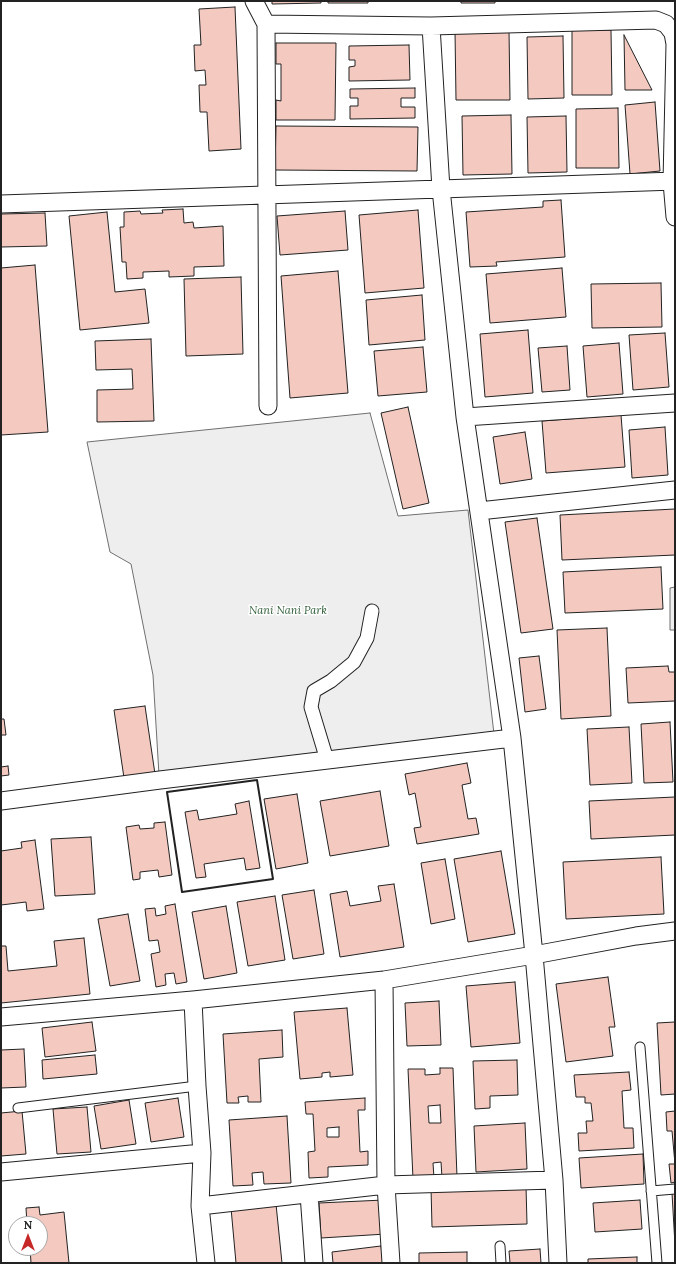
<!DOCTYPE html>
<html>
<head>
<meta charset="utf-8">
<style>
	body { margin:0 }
	#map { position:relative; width:676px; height:1264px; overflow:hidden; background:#fff; font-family:Lora,serif }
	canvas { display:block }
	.frame { position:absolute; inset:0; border:2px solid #222; pointer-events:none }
	.north { position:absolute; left:8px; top:1216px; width:40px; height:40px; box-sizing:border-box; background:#fff; border:1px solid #a7a7a7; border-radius:50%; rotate:0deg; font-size:11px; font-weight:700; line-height:16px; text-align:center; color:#222 }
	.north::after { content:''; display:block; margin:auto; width:14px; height:18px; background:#c62828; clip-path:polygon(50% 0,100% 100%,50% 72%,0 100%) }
</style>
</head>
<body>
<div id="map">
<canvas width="676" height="1264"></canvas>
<div class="frame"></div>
<div class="north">N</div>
</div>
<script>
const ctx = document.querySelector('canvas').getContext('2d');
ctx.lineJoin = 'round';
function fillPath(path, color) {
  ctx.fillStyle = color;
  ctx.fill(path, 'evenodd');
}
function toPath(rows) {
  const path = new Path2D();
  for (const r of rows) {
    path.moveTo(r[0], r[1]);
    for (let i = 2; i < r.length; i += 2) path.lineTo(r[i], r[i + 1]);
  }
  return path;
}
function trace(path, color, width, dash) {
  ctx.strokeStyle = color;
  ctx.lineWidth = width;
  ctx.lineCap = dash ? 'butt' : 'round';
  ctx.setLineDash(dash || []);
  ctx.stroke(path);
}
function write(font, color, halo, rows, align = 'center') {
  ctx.font = font + ' Lora,serif';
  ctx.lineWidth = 3;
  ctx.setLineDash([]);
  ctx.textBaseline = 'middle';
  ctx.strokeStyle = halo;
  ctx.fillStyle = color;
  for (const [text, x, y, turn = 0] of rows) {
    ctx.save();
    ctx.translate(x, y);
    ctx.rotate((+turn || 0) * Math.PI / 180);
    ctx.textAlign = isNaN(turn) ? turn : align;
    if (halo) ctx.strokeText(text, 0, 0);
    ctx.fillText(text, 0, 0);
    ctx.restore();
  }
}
const green = toPath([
	[370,413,398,516,468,510,494,734,159,775,153,675,131,564,110,552,87,442,370,413],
	[675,587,675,630,670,630,670,588,675,587]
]);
fillPath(green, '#eee');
trace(green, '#6f6f6f', 1);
const building = toPath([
	[272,1,321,1,321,3,272,4,272,1],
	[328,1,368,1,368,3,328,3,328,1],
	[461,1,495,1,495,3,461,3,461,1],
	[235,7,241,149,209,151,207,112,200,112,199,85,206,85,205,70,195,71,194,45,201,45,199,9,235,7],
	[509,30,510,100,456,100,455,31,509,30],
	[572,30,611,30,612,95,572,95,572,30],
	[624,35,652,90,625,90,624,35],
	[563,36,564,98,528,99,527,37,563,36],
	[276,43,336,43,335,120,276,120,276,100,281,101,281,64,276,64,276,43],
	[409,45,410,80,349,81,349,67,355,66,355,60,349,60,349,46,409,45],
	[415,88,415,98,401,98,401,107,415,107,415,118,350,119,350,106,358,106,358,98,350,98,350,89,415,88],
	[655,102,660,171,630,174,625,105,655,102],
	[618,108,619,168,576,168,576,109,618,108],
	[511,115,512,174,463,175,462,116,511,115],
	[566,116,567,172,528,173,527,117,566,116],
	[276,126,418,127,417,171,275,170,276,126],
	[561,200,565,257,496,262,497,266,470,267,466,212,543,207,543,201,561,200],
	[183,209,184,223,193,222,194,228,223,226,224,266,194,267,194,276,169,277,169,271,143,272,143,278,127,279,126,262,122,262,120,227,124,227,124,212,140,211,141,214,163,213,162,210,183,209],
	[418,210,424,288,365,293,359,215,418,210],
	[345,211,348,250,280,255,277,216,345,211],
	[107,212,115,292,145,289,149,323,80,330,69,216,107,212],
	[45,213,47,246,1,247,1,214,45,213],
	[35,265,48,432,1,435,1,268,35,265],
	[562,268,566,317,490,323,486,274,562,268],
	[338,271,348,393,290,398,281,276,338,271],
	[241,277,243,354,186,356,184,279,241,277],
	[661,283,662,327,592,328,591,284,661,283],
	[422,295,425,340,369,345,366,300,422,295],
	[528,330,533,393,485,397,480,334,528,330],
	[665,333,669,387,633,390,629,335,665,333],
	[151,339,154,421,97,422,97,390,133,389,132,369,96,370,95,341,151,339],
	[619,343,623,394,587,397,583,346,619,343],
	[567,346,570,390,542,392,538,348,567,346],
	[423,347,427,392,378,396,374,351,423,347],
	[408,407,429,503,403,509,381,413,408,407],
	[621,415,625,467,546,473,542,421,621,415],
	[665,427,668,475,632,478,629,430,665,427],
	[525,432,532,479,500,484,493,437,525,432],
	[675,509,675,555,562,560,560,515,675,509],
	[537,518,553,629,521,633,505,522,537,518],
	[661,567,663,609,565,613,563,572,661,567],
	[607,628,611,716,561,719,557,630,607,628],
	[539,656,546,709,525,712,519,658,539,656],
	[668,666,669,672,675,672,675,701,628,703,626,668,668,666],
	[145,706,155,774,124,778,114,710,145,706],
	[1,719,4,719,6,735,1,735,1,719],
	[670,722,673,782,644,783,641,724,670,722],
	[629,727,632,783,590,785,587,729,629,727],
	[467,763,471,783,462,785,468,819,476,818,479,834,417,844,414,828,421,827,415,793,409,795,405,774,467,763],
	[8,766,9,775,1,776,1,767,8,766],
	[380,791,389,846,330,856,320,801,380,791],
	[297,794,308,863,276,869,264,799,297,794],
	[675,797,675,835,591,839,589,801,675,797],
	[249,801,260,868,246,870,244,858,204,864,206,877,196,878,185,812,197,810,199,820,237,814,235,804,249,801],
	[165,822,172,875,159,877,158,870,140,872,140,879,133,880,126,827,139,825,140,829,154,828,154,823,165,822],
	[91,837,95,894,55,896,51,839,91,837],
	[35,840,44,909,27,911,26,902,1,905,1,851,22,848,21,842,35,840],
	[501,851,515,934,468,942,454,859,501,851],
	[661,857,664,914,566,919,563,862,661,857],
	[445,859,455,919,431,924,421,863,445,859],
	[394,884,404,947,340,957,330,894,347,891,350,906,381,901,378,886,394,884],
	[314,890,324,954,293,959,282,895,314,890],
	[275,896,285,960,248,966,237,902,275,896],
	[175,904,187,982,176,984,174,973,165,974,166,985,156,987,151,954,160,952,158,940,149,941,145,909,155,908,156,916,166,914,165,906,175,904],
	[226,906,237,973,204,979,192,912,226,906],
	[128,914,140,981,110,986,98,919,128,914],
	[84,938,90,994,1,1003,1,946,6,946,8,971,57,966,54,941,84,938],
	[608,977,615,1027,609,1027,613,1056,566,1062,556,984,608,977],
	[515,982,520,1043,471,1047,466,986,515,982],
	[439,1001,441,1045,407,1046,405,1003,439,1001],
	[347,1008,353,1075,330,1077,330,1072,322,1073,322,1077,300,1079,294,1012,347,1008],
	[92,1022,96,1051,45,1057,42,1028,92,1022],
	[675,1022,675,1094,661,1095,657,1023,675,1022],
	[282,1030,283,1057,259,1059,261,1102,248,1102,248,1096,238,1097,239,1103,227,1103,223,1034,282,1030],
	[24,1049,26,1087,1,1088,1,1050,24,1049],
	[95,1055,97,1074,43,1079,42,1060,95,1055],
	[517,1060,518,1095,490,1096,490,1108,475,1109,473,1061,517,1060],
	[440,1068,453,1068,457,1177,442,1178,441,1162,433,1163,434,1178,413,1179,408,1069,425,1069,425,1075,440,1074,440,1068],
	[440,1105,441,1123,429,1123,428,1106,440,1105],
	[629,1072,631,1090,622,1091,624,1128,633,1128,634,1148,579,1151,578,1133,587,1133,586,1121,593,1121,591,1103,585,1103,585,1097,576,1097,574,1075,629,1072],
	[178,1098,184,1137,151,1142,145,1103,178,1098],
	[365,1098,365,1110,358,1110,360,1152,368,1151,368,1165,328,1167,328,1177,309,1178,308,1152,315,1151,313,1114,306,1114,305,1102,365,1098],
	[339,1127,339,1137,327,1137,327,1128,339,1127],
	[129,1100,136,1144,101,1149,94,1106,129,1100],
	[87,1107,91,1152,57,1154,53,1109,87,1107],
	[22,1111,26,1154,1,1156,1,1113,22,1111],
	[675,1111,675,1182,671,1183,669,1164,675,1164,672,1131,667,1131,666,1112,675,1111],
	[287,1116,291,1183,264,1184,263,1172,252,1173,253,1185,233,1186,229,1120,287,1116],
	[525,1123,527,1169,476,1172,474,1126,525,1123],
	[643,1154,644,1184,581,1188,579,1158,643,1154],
	[526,1186,527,1224,432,1227,431,1188,526,1186],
	[672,1193,675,1193,675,1245,672,1193],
	[384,1200,386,1234,321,1238,319,1203,384,1200],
	[640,1200,642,1229,595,1232,593,1203,640,1200],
	[276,1204,282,1263,236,1263,231,1208,276,1204],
	[39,1207,40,1215,64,1212,69,1263,31,1263,30,1248,40,1248,40,1224,27,1224,26,1208,39,1207],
	[381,1246,383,1263,333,1263,332,1252,381,1246],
	[540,1249,541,1263,510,1263,509,1251,540,1249],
	[467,1252,467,1263,419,1263,419,1253,467,1252],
	[637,1257,637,1263,588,1263,588,1259,637,1257]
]);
fillPath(building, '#f3c9c0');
trace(building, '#222', 1);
const service = toPath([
	[640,1047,657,1263],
	[18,1108,197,1086],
	[651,1191,675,1189],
	[500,1246,501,1263]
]);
const pedestrian = toPath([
	[327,760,311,707,314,691,331,681,354,662,367,638,372,611]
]);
const minor = toPath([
	[254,1,266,24],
	[1,204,675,181],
	[268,406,266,24,431,26],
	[465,417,675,403],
	[479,511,675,490],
	[512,738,534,955,554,1180,558,1263],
	[1,801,160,780,512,738,465,417,441,189,431,26,656,20,666,24,673,33,675,44,672,182,675,217],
	[384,980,386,1185,391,1263],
	[193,1000,197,1086,202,1153,200,1206,206,1263],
	[1,1017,193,1000,384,980,534,955,636,936,675,931],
	[1,1172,202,1153],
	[309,1194,314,1263],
	[200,1206,386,1185,554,1180]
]);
trace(service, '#222', 11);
trace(pedestrian, '#222', 15);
trace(minor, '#222', 19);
trace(service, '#fff', 9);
trace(pedestrian, '#fff', 13);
trace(minor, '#fff', 17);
trace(toPath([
	[257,780,273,879,182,892,167,792,257,780]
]), '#222', 2);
write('italic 11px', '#2f5e38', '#fff', [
	["Nani Nani Park",288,611]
]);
</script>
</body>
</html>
